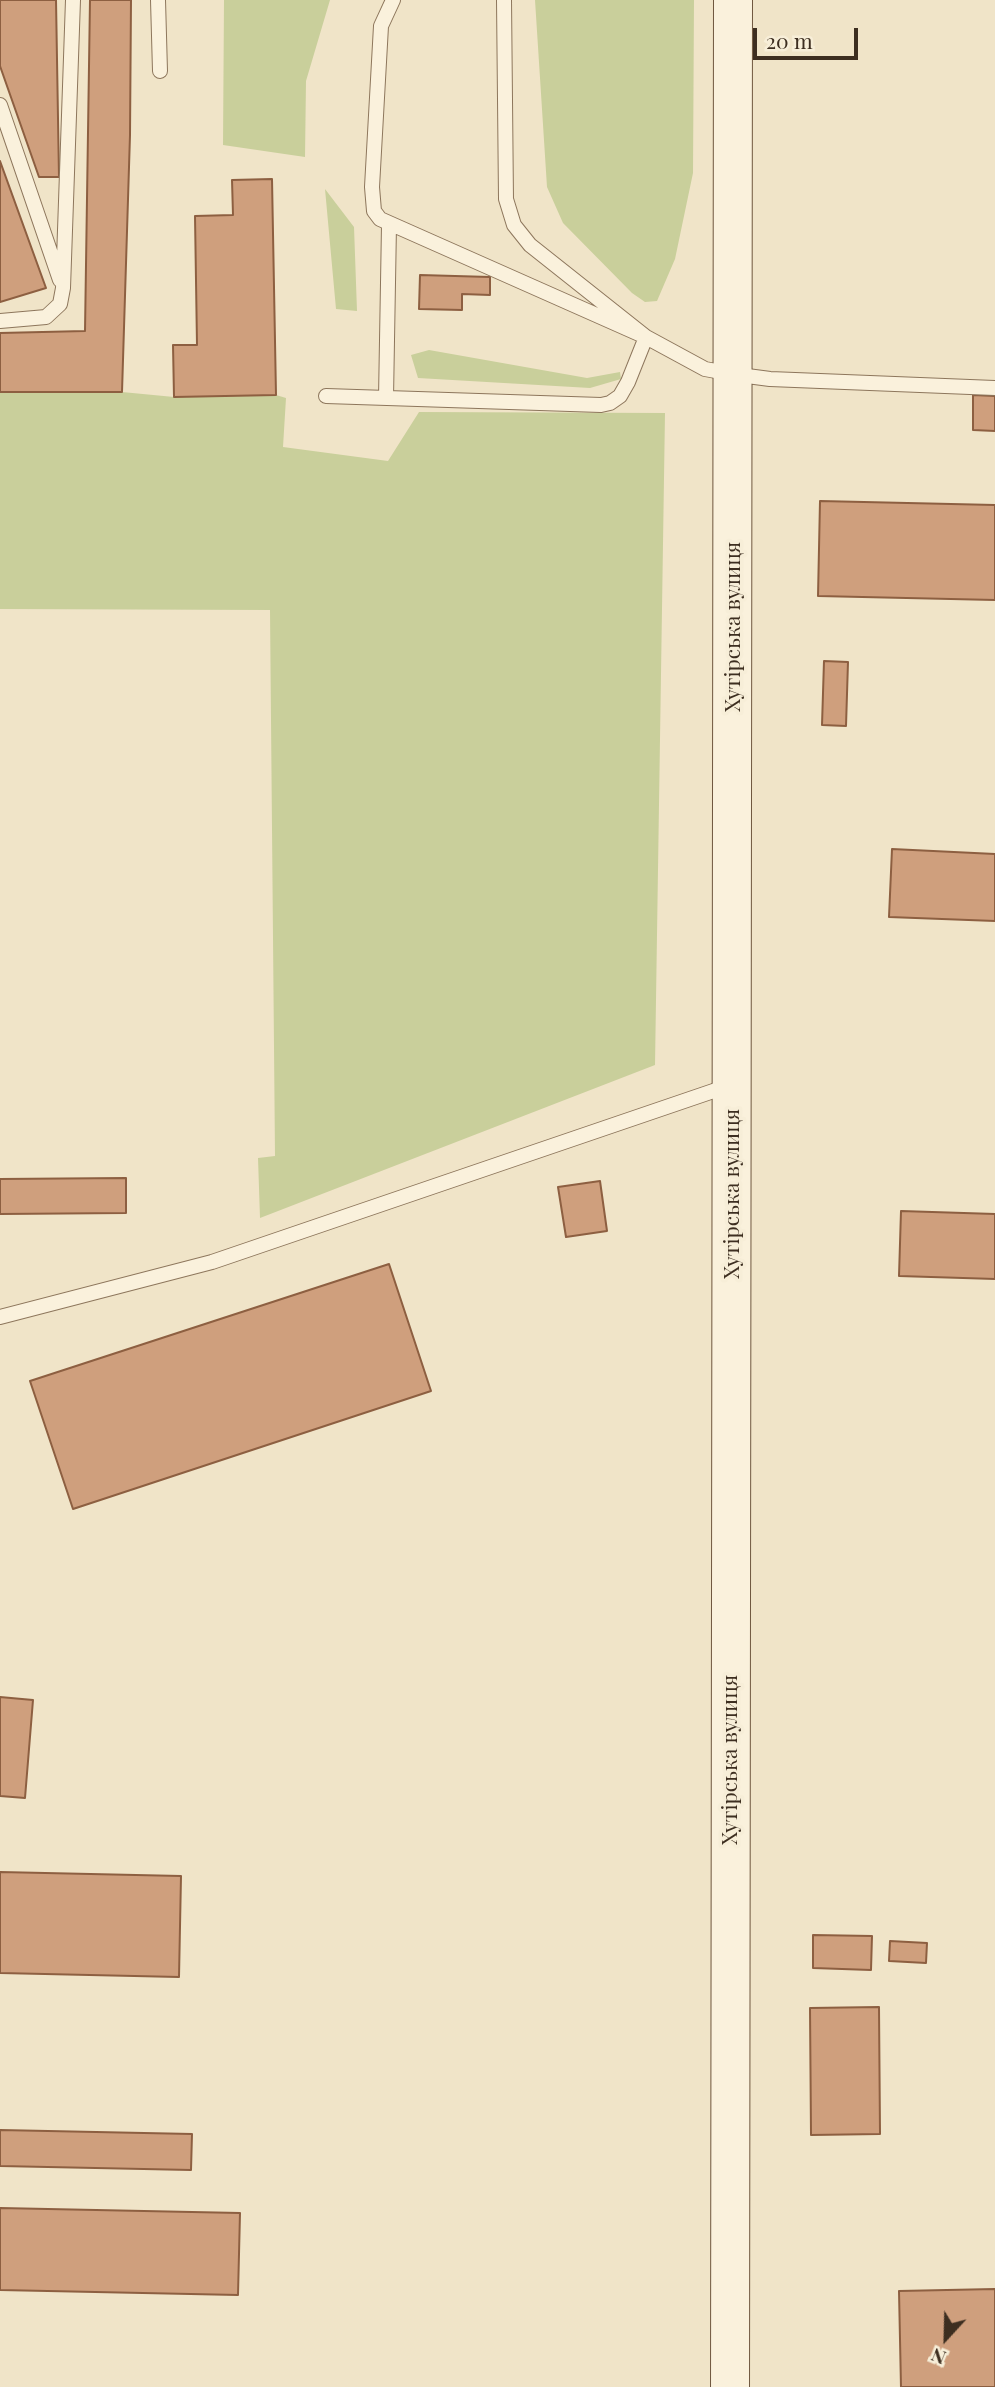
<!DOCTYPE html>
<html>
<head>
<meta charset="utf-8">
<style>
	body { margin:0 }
	#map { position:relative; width:995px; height:2387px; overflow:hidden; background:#f0e4c8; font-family:"Playfair Display",serif }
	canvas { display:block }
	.north { position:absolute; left:911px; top:2303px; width:70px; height:70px; -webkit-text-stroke:5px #f7eed8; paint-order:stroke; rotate:202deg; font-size:19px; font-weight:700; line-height:28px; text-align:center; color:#3d2e20 }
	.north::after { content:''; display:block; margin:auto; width:24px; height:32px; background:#3d2e20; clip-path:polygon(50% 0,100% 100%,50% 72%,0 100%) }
	.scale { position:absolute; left:753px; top:28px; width:105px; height:32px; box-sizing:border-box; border:4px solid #3d2e20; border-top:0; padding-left:9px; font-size:21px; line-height:24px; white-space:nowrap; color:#3d2e20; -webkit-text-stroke:5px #f7eed8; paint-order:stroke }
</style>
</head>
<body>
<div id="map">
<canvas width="995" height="2387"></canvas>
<div class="north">N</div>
<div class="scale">20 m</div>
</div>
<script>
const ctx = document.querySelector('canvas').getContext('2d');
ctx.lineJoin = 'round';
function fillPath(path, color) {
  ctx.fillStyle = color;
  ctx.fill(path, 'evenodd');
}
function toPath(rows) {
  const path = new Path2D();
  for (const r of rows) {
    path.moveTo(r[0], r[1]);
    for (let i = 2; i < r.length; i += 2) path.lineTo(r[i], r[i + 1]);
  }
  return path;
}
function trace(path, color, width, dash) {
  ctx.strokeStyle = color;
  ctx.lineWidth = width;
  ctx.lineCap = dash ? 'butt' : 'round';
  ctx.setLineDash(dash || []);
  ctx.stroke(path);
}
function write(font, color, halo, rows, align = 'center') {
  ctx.font = font + ' "Playfair Display",serif';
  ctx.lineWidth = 7;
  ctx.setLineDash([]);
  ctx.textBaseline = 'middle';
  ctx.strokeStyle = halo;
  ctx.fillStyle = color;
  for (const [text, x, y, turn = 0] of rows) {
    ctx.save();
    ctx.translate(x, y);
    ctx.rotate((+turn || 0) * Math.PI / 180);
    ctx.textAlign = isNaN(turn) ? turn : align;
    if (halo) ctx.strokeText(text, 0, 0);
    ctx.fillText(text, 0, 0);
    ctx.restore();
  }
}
fillPath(toPath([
	[224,0,330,0,306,81,305,157,223,145],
	[535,0,694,0,693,173,675,259,657,301,645,302,632,293,563,223,547,187],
	[325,189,354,227,357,311,336,309],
	[429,350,587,378,620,372,621,379,590,388,418,378,411,355],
	[0,392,122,392,174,397,276,395,286,398,283,447,388,461,419,412,665,413,655,1065,260,1218,258,1158,275,1156,270,610,0,609]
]), '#c9cf9b');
const building = toPath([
	[0,0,56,0,59,177,39,177,0,66,0,0],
	[90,0,131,0,130,135,122,392,0,392,0,333,85,331,90,0],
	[0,161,46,288,0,302,0,161],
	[272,179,276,395,174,397,173,345,197,345,195,216,233,215,232,180,272,179],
	[420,275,490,277,490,295,462,294,462,310,419,309,420,275],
	[973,395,995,396,995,431,973,430,973,395],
	[820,501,995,505,995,600,818,596,820,501],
	[824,661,848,662,846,726,822,725,824,661],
	[892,849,995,854,995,921,889,917,892,849],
	[126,1178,126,1213,0,1214,0,1179,126,1178],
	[600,1181,607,1231,566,1237,558,1187,600,1181],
	[901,1211,995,1214,995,1279,899,1276,901,1211],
	[389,1264,431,1391,73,1509,30,1381,389,1264],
	[0,1697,33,1700,25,1798,0,1796,0,1697],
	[0,1872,181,1876,179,1977,0,1973,0,1872],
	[813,1935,872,1936,871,1970,813,1968,813,1935],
	[890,1941,927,1943,926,1963,889,1961,890,1941],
	[879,2007,880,2134,811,2135,810,2008,879,2007],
	[0,2130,192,2134,191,2170,0,2166,0,2130],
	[0,2208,240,2213,238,2295,0,2290,0,2208],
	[995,2289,995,2387,901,2387,899,2291,995,2289]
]);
fillPath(building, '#cf9f7d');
trace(building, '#8d5f41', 2);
const service = toPath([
	[158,0,160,71],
	[504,0,506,199,514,225,530,245,646,337,705,369,732,374,770,379,995,388],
	[0,105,60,280],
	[0,321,46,317,60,304,63,288,73,0],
	[326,396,601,405,610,403,620,396,628,382,646,337,380,219,374,211,372,187,381,26,393,0],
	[386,398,389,225],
	[0,1317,212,1262,728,1086]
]);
const secondary = toPath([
	[730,2387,733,0]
]);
trace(service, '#8d765c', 16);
trace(secondary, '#6f573f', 40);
trace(service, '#faf1dc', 14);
trace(secondary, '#faf1dc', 38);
write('21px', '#3d2e20', '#f7eed8', [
	["Хутірська вулиця",733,627,-90],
	["Хутірська вулиця",732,1194,-90],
	["Хутірська вулиця",730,1760,-90]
]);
</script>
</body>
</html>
